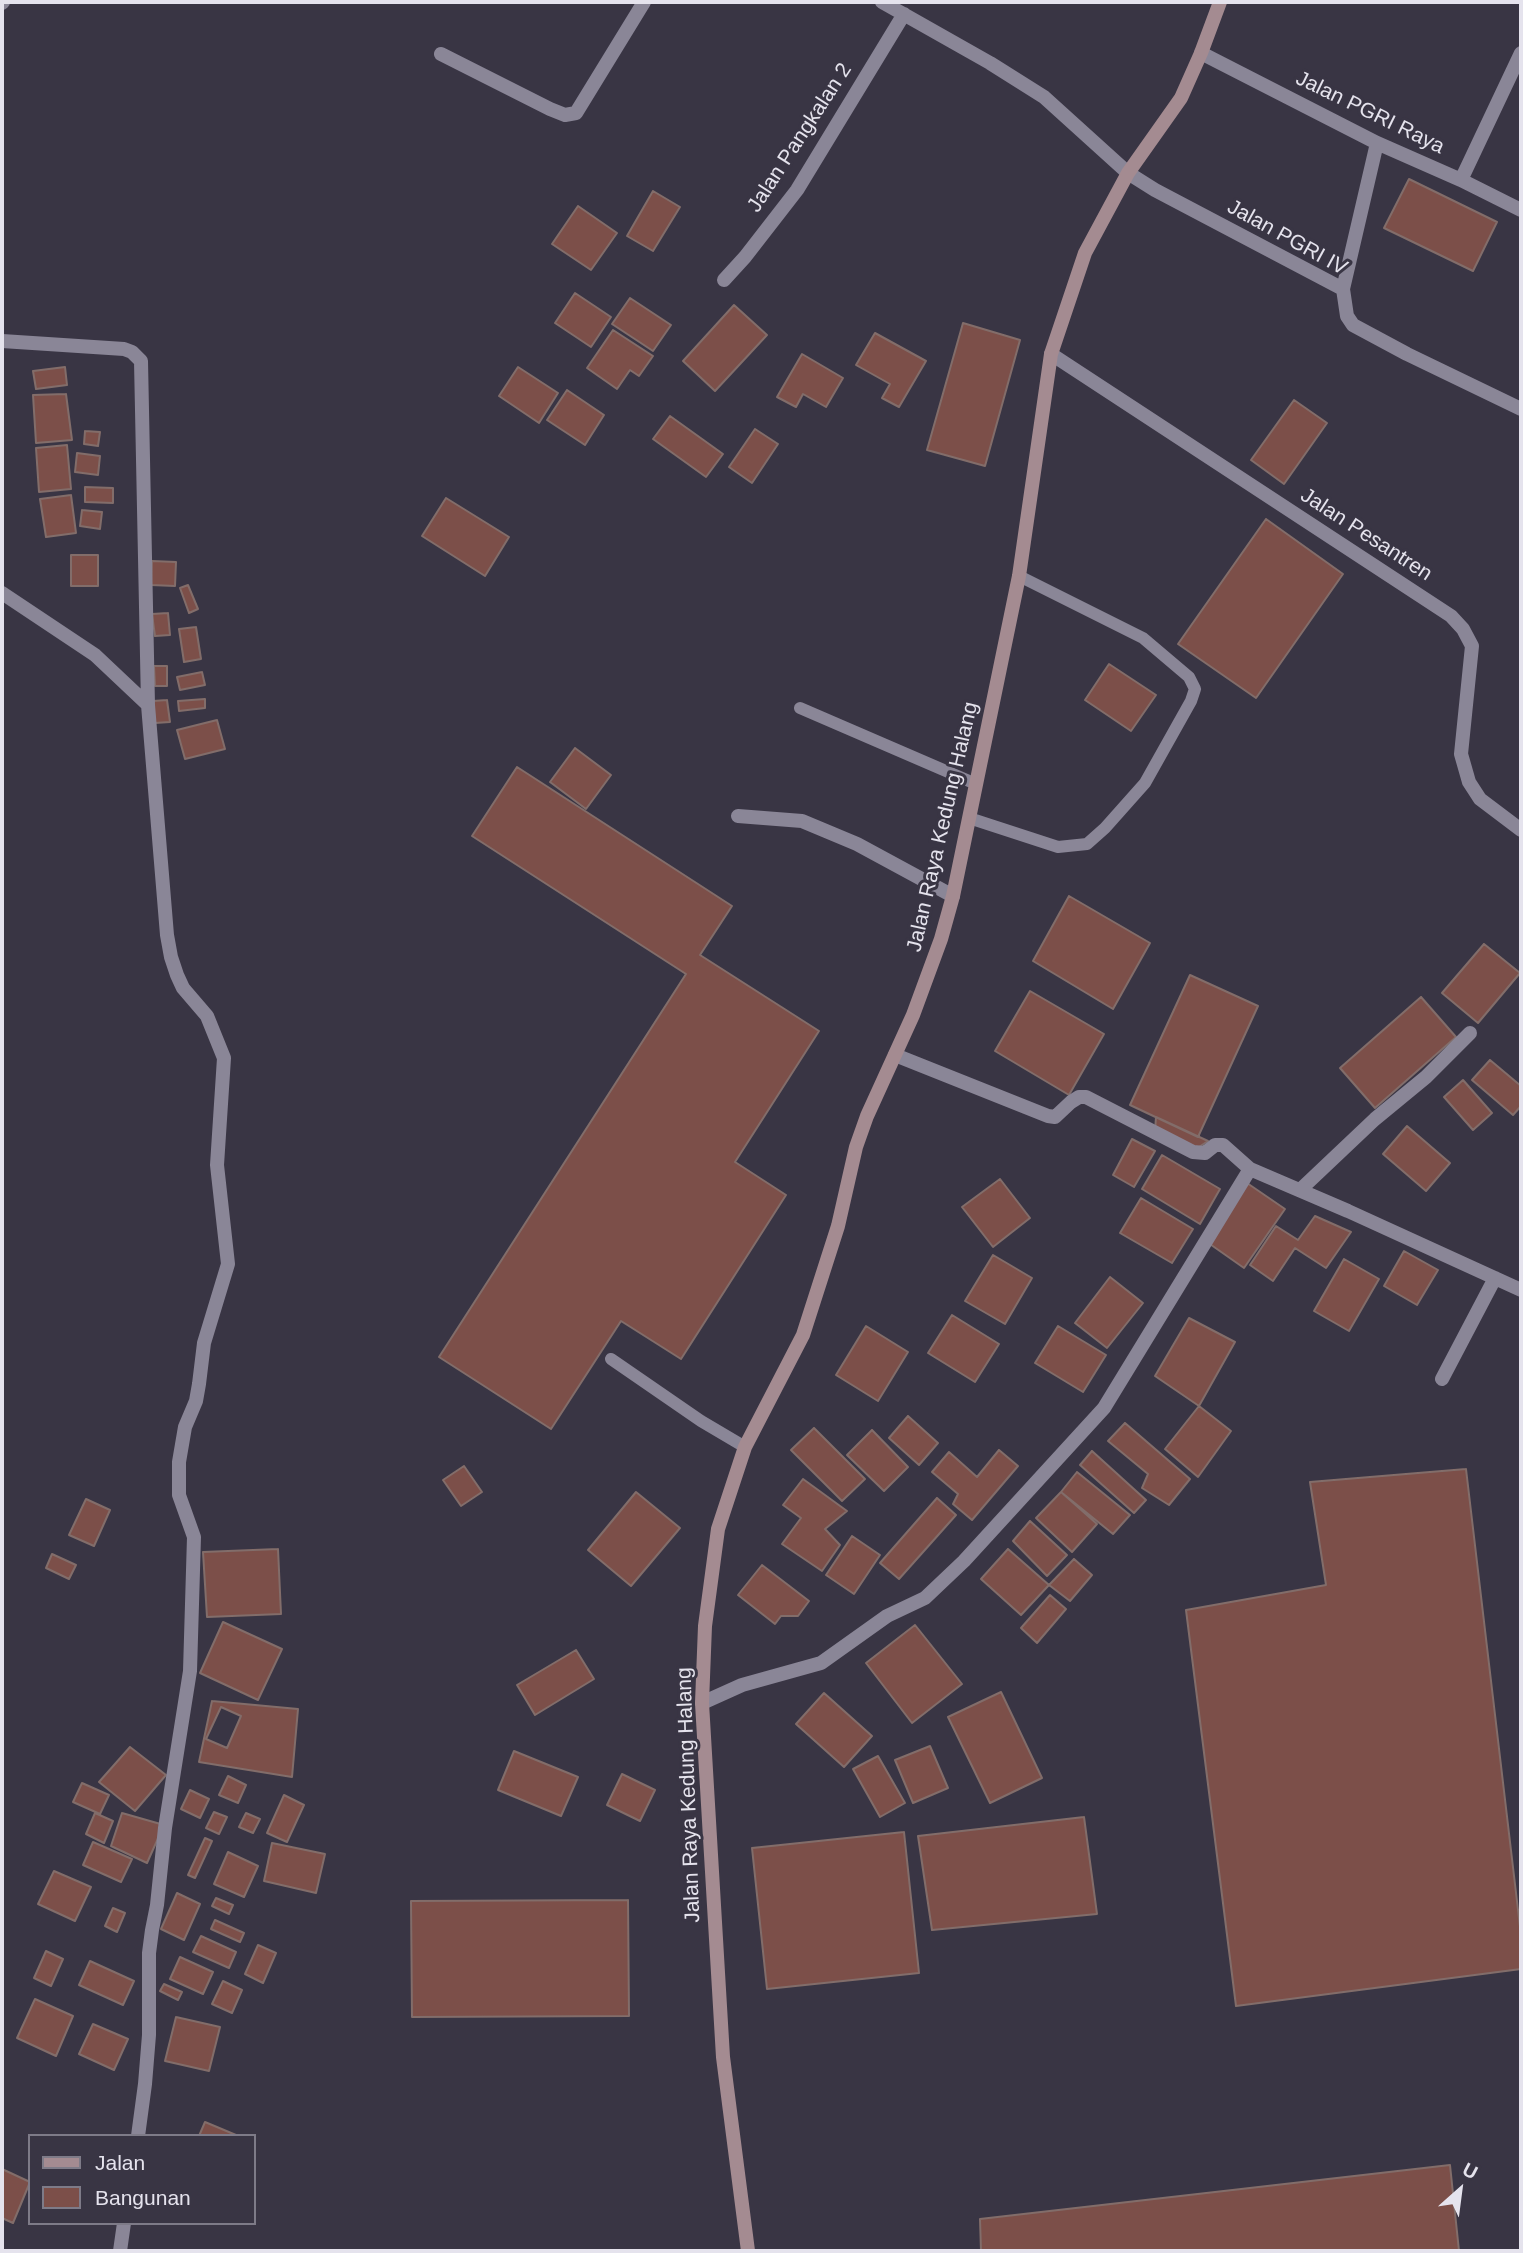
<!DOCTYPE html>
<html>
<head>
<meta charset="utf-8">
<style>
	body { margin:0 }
	#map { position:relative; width:1523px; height:2253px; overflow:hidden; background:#393544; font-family:Arial,sans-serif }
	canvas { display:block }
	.frame { position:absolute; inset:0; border:4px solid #e5e3ed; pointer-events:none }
	.legend { position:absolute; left:28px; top:2134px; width:228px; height:91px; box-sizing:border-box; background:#393544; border:2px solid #7e7b88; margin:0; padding:9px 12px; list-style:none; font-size:21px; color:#e5e3ed }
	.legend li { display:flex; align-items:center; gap:14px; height:35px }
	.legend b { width:35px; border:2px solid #7e7b88 }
	.north { position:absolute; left:1425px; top:2155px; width:70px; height:70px; -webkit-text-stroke:5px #393544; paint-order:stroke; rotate:28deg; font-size:19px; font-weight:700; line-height:28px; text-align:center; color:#e5e3ed }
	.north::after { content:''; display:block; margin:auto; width:24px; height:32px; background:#e5e3ed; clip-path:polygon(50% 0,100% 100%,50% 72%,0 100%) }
</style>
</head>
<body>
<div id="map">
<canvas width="1523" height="2253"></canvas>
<div class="frame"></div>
<ul class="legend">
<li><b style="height:9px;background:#a48b91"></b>Jalan</li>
<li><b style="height:19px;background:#7c4f49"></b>Bangunan</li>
</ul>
<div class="north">U</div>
</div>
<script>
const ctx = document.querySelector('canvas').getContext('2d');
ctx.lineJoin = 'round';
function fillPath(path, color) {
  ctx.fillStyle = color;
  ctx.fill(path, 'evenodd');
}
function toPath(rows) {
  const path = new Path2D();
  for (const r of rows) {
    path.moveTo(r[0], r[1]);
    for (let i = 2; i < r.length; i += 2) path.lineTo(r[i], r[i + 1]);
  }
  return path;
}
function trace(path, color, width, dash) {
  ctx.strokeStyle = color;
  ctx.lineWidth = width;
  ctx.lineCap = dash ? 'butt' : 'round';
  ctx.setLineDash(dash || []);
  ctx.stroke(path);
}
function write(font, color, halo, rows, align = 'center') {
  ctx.font = font + ' Arial,sans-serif';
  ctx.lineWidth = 6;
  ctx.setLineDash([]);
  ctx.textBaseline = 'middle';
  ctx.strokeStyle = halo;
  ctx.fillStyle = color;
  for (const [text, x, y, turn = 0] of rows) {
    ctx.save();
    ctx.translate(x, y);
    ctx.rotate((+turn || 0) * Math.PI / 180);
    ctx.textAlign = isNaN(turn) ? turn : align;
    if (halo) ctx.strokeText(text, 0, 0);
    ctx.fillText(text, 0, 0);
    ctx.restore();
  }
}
const building = toPath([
	[1409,179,1497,222,1473,271,1384,228,1409,179],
	[653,191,680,207,653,251,627,236,653,191],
	[578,206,617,233,591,270,552,244,578,206],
	[575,293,611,317,591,347,555,323,575,293],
	[630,298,671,325,653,351,612,324,630,298],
	[734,305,767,335,715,391,683,361,734,305],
	[963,323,1020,340,985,466,927,450,963,323],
	[613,330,653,356,639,376,630,370,617,389,587,368,613,330],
	[875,333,926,361,899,407,882,398,890,384,856,365,875,333],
	[802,354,843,378,826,407,803,394,796,407,777,397,802,354],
	[65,367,67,385,36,389,33,371,65,367],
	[518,367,558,393,539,423,499,396,518,367],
	[567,390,604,415,585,445,547,420,567,390],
	[66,394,72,440,36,443,33,395,66,394],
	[1294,400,1327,423,1284,484,1251,460,1294,400],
	[670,416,723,454,706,477,653,439,670,416],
	[755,429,778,444,752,483,729,467,755,429],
	[85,431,100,432,98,446,84,444,85,431],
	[67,445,71,489,39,492,36,448,67,445],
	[77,453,100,456,98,475,75,472,77,453],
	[85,487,113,488,113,503,85,502,85,487],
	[71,495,76,533,46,537,40,499,71,495],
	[446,498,509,537,485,576,422,536,446,498],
	[82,510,102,512,100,529,80,526,82,510],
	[1266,519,1343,574,1256,698,1178,644,1266,519],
	[71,555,98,555,98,586,71,586,71,555],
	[152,561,176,562,175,586,151,585,152,561],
	[188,585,198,609,189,613,180,588,188,585],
	[168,613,170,635,155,636,152,614,168,613],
	[196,627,201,659,184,662,179,629,196,627],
	[1109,664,1156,695,1131,731,1085,700,1109,664],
	[154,666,167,666,167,686,155,686,154,666],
	[202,672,205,685,180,690,177,677,202,672],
	[205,699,205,708,179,711,178,701,205,699],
	[167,700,170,722,155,723,153,701,167,700],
	[217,720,225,749,185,759,177,730,217,720],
	[575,748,611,775,586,809,550,782,575,748],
	[517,767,732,906,700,955,819,1031,735,1162,786,1195,681,1359,621,1321,551,1429,439,1357,686,974,472,836,517,767],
	[1069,896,1150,943,1113,1009,1033,961,1069,896],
	[1484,944,1520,973,1478,1023,1442,993,1484,944],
	[1190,975,1258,1006,1198,1137,1130,1105,1190,975],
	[1030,991,1104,1034,1069,1095,995,1051,1030,991],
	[1421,997,1456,1037,1375,1108,1340,1068,1421,997],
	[1490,1060,1521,1086,1521,1106,1513,1115,1472,1080,1490,1060],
	[1463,1080,1492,1113,1473,1130,1444,1097,1463,1080],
	[1156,1117,1208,1141,1193,1151,1155,1131,1156,1117],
	[1407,1126,1450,1163,1426,1191,1383,1154,1407,1126],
	[1132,1139,1155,1151,1134,1187,1113,1175,1132,1139],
	[1162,1155,1220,1189,1200,1224,1142,1189,1162,1155],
	[1000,1179,1030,1218,993,1247,962,1207,1000,1179],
	[1247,1183,1285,1209,1244,1268,1207,1242,1247,1183],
	[1141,1198,1193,1229,1172,1263,1120,1233,1141,1198],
	[1315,1216,1351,1232,1326,1268,1295,1248,1273,1281,1250,1265,1276,1226,1298,1240,1315,1216],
	[1404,1251,1438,1270,1417,1305,1384,1286,1404,1251],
	[993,1255,1032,1278,1005,1324,965,1301,993,1255],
	[1344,1259,1379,1279,1349,1331,1314,1311,1344,1259],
	[1110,1277,1143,1303,1107,1348,1075,1323,1110,1277],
	[952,1315,999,1344,975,1382,928,1353,952,1315],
	[1189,1318,1235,1342,1199,1406,1155,1376,1189,1318],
	[866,1326,908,1352,878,1401,836,1375,866,1326],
	[1058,1326,1106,1355,1083,1392,1035,1363,1058,1326],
	[1199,1406,1231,1431,1198,1477,1165,1449,1199,1406],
	[908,1416,938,1443,919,1465,889,1438,908,1416],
	[1125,1423,1190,1479,1169,1505,1142,1488,1148,1474,1108,1441,1125,1423],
	[814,1428,865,1479,842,1501,791,1450,814,1428],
	[872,1430,908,1467,884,1491,847,1455,872,1430],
	[999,1450,1018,1466,972,1520,953,1504,958,1494,932,1472,949,1452,977,1477,999,1450],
	[1092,1451,1146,1500,1134,1513,1080,1465,1092,1451],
	[464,1466,482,1492,461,1506,443,1480,464,1466],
	[1466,1469,1521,1935,1521,1969,1236,2006,1186,1610,1326,1585,1310,1482,1466,1469],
	[1077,1472,1130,1515,1113,1534,1061,1492,1077,1472],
	[803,1479,847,1511,825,1529,840,1545,822,1571,782,1544,801,1518,783,1505,803,1479],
	[636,1492,680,1528,631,1586,588,1550,636,1492],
	[1061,1492,1097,1524,1072,1552,1036,1518,1061,1492],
	[937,1498,956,1515,899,1579,880,1563,937,1498],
	[86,1499,110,1510,94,1546,69,1535,86,1499],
	[1030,1521,1067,1555,1047,1576,1013,1541,1030,1521],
	[852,1536,880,1555,854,1594,826,1575,852,1536],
	[278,1549,281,1614,207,1617,203,1552,278,1549],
	[1008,1549,1049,1585,1021,1615,981,1579,1008,1549],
	[52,1554,76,1565,69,1579,46,1568,52,1554],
	[1074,1559,1092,1575,1070,1601,1049,1585,1074,1559],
	[762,1565,809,1601,798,1616,781,1616,775,1624,738,1595,762,1565],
	[1050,1595,1066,1609,1037,1643,1021,1628,1050,1595],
	[223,1622,282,1649,258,1700,200,1673,223,1622],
	[915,1625,962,1684,912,1723,866,1663,915,1625],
	[576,1650,594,1679,535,1715,517,1685,576,1650],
	[1001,1692,1042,1778,990,1803,948,1717,1001,1692],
	[824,1693,872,1736,844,1767,796,1724,824,1693],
	[212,1701,298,1709,292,1777,199,1762,212,1701],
	[221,1707,241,1716,227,1748,206,1739,221,1707],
	[930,1746,948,1788,913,1803,895,1760,930,1746],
	[130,1747,166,1775,135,1811,99,1782,130,1747],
	[514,1751,578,1777,561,1816,498,1790,514,1751],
	[878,1756,905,1803,880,1817,853,1769,878,1756],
	[622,1774,655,1790,640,1821,607,1805,622,1774],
	[228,1776,246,1785,238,1803,219,1795,228,1776],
	[82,1783,109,1795,100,1814,73,1802,82,1783],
	[190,1790,209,1799,200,1818,181,1809,190,1790],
	[284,1795,304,1805,287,1842,267,1833,284,1795],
	[214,1812,227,1817,219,1834,206,1828,214,1812],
	[95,1813,113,1821,104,1843,86,1834,95,1813],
	[122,1813,164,1825,147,1863,111,1846,122,1813],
	[246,1813,260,1819,253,1833,239,1827,246,1813],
	[1084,1817,1097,1914,932,1930,918,1836,1084,1817],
	[904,1832,919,1973,767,1989,752,1848,904,1832],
	[205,1838,212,1841,195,1878,188,1875,205,1838],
	[93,1842,132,1859,121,1882,83,1865,93,1842],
	[272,1843,325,1854,316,1893,264,1881,272,1843],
	[228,1852,258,1866,244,1897,214,1884,228,1852],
	[54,1871,91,1887,75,1921,38,1904,54,1871],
	[177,1893,200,1904,184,1940,161,1929,177,1893],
	[216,1898,233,1905,229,1914,212,1906,216,1898],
	[628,1900,629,2016,412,2017,411,1901,628,1900],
	[113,1908,125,1913,117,1932,105,1926,113,1908],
	[215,1920,244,1933,240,1942,211,1929,215,1920],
	[201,1936,236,1952,229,1968,193,1952,201,1936],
	[258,1945,276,1953,263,1983,245,1974,258,1945],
	[46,1951,63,1959,51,1986,34,1978,46,1951],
	[180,1957,213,1972,203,1994,170,1979,180,1957],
	[90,1961,134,1981,123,2005,79,1985,90,1961],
	[223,1981,242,1990,232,2013,212,2004,223,1981],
	[164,1984,182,1992,178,2000,160,1991,164,1984],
	[35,1999,73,2016,56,2056,17,2038,35,1999],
	[176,2017,220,2027,209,2071,165,2061,176,2017],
	[93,2024,128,2039,114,2070,79,2054,93,2024],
	[205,2122,236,2135,199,2136,205,2122],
	[1450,2165,1459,2251,981,2251,980,2219,1450,2165],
	[2,2169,30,2182,13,2223,2,2218,2,2169]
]);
fillPath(building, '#7c4f49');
trace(building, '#826d6a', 2);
trace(toPath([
	[800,708,976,784],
	[969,818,1058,847,1087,844,1105,828,1145,783,1191,701,1195,689,1189,677,1143,638,1019,576],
	[611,1359,701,1421,745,1447]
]), '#8a8697', 12);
trace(toPath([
	[882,2,990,63,1044,97,1128,173,1155,190,1343,289,1347,316,1353,325,1407,354,1521,409],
	[2,3,3,2],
	[1201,53,1377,143,1461,180,1521,210],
	[441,54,550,109,565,115,576,113,644,2],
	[1461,180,1521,53],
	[724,280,745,257,797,190,904,14],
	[1343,289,1377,143],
	[2,341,124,349,132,352,141,361,148,705,167,935,171,957,177,975,183,988,207,1016,224,1058,217,1165,228,1264,204,1343,199,1384,196,1401,185,1427,179,1462,179,1495,194,1537,190,1671,165,1828,157,1905,152,1930,149,1953,149,2035,145,2084,138,2136],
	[1051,354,1451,616,1463,629,1472,646,1461,754,1469,782,1480,799,1521,830],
	[2,593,95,655,148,705],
	[738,816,802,821,857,844,953,896],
	[895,1055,1048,1116,1055,1117,1071,1102,1079,1097,1086,1097,1193,1152,1205,1153,1215,1145,1223,1145,1250,1169,1348,1211,1521,1290],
	[1300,1190,1375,1119,1426,1077,1470,1033],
	[1442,1379,1495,1278],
	[702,1703,742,1685,821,1663,887,1616,925,1598,964,1561,1104,1408,1250,1169],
	[120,2251,124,2223]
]), '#8a8697', 14);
trace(toPath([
	[748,2251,723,2057,702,1703,705,1626,718,1529,745,1447,803,1335,838,1226,856,1147,867,1116,913,1015,941,939,953,896,1019,576,1051,354,1085,253,1128,173,1181,98,1201,53,1220,2]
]), '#a48b91', 14);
write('21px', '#e5e3ed', '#393544', [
	["Jalan PGRI Raya",1370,113,26],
	["Jalan Pangkalan 2",800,138,-57],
	["Jalan PGRI IV",1287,238,29],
	["Jalan Pesantren",1366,535,33],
	["Jalan Raya Kedung Halang",943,827,-77],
	["Jalan Raya Kedung Halang",689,1795,-92]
]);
</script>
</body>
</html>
